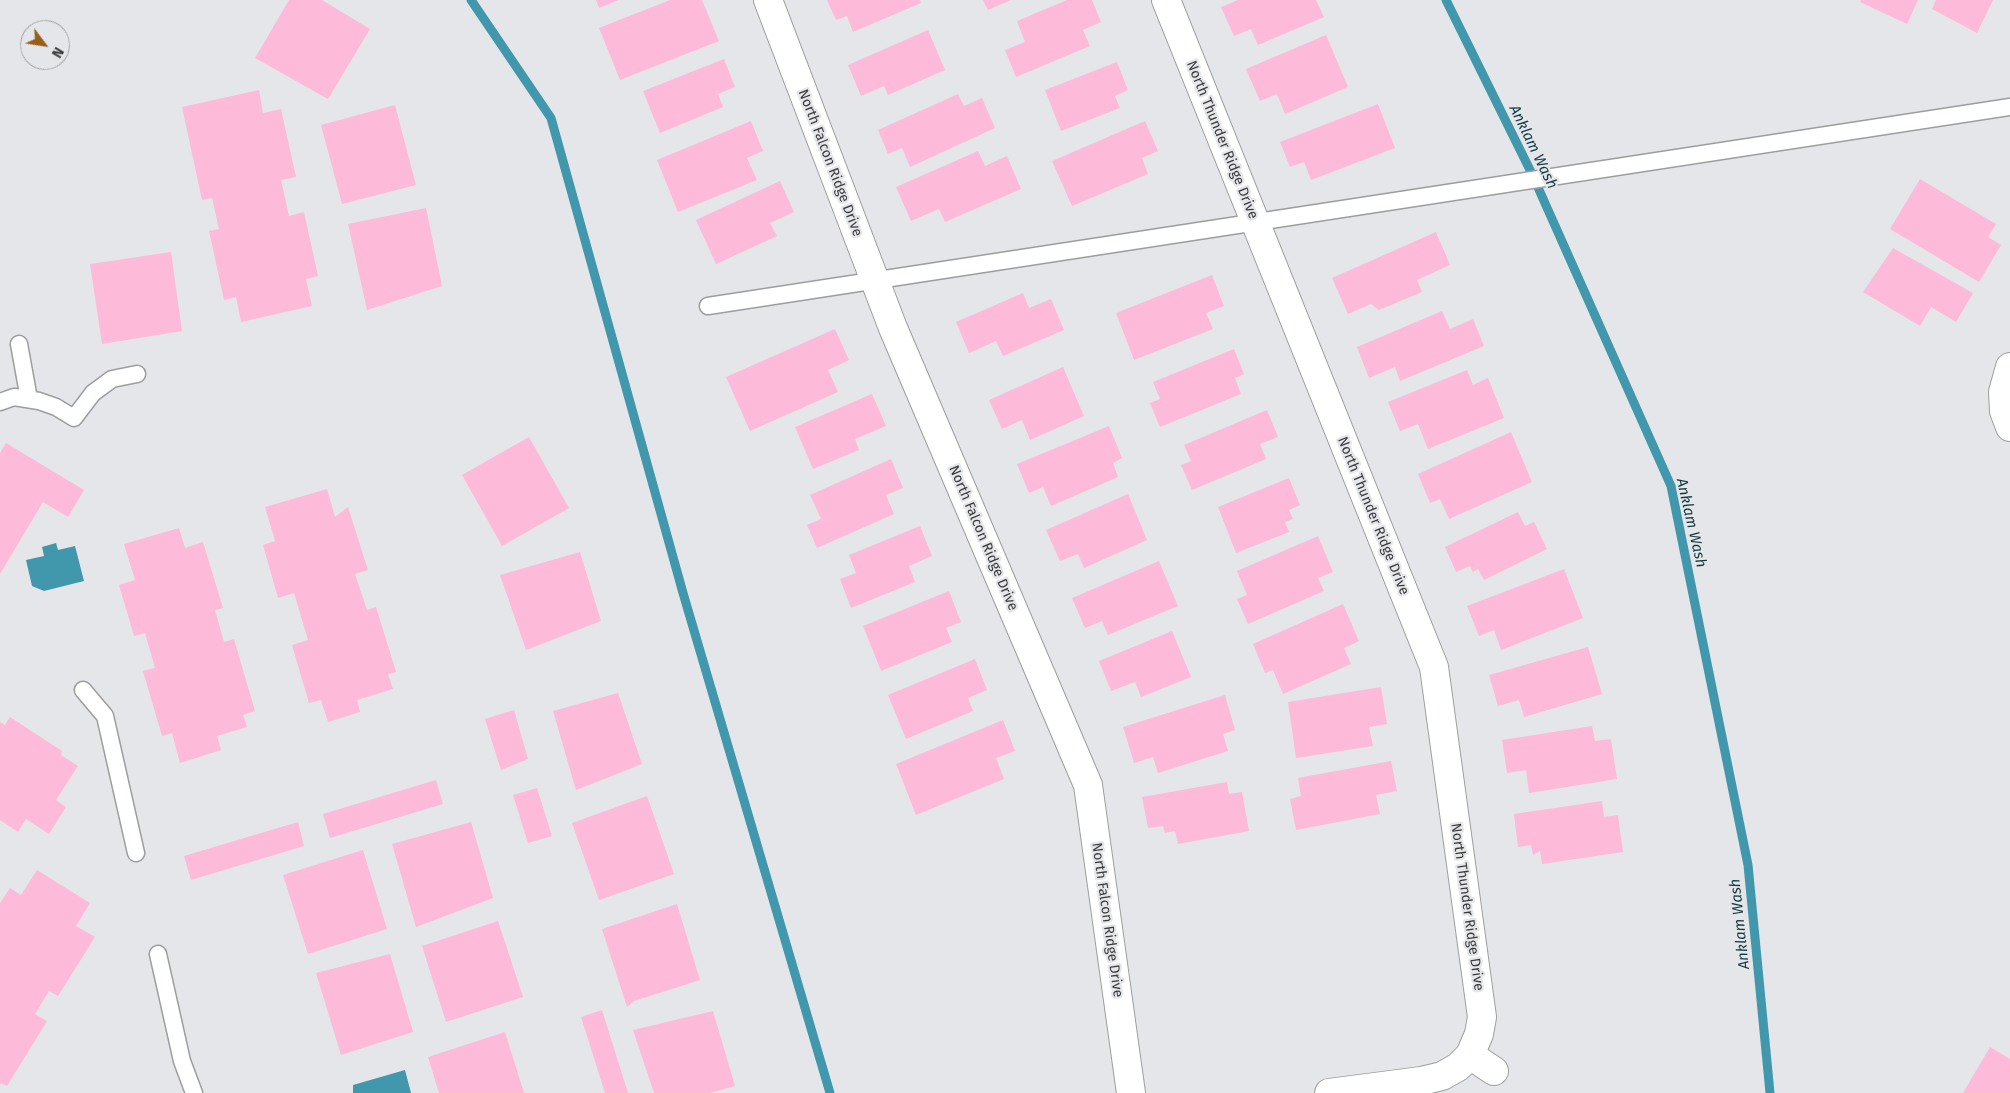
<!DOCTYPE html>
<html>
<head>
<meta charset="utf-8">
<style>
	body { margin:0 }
	#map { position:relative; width:2010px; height:1093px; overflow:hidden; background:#e5e6e9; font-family:"Fira Sans",sans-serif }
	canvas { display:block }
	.north { position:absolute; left:20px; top:20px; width:50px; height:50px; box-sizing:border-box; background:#e5e6e9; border:1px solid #a1a1a3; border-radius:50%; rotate:121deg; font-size:14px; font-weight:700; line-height:20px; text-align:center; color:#3a3a3b }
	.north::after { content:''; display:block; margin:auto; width:18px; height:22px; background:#985f1b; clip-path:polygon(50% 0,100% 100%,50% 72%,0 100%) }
</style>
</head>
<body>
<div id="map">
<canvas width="2010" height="1093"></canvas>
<div class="north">N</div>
</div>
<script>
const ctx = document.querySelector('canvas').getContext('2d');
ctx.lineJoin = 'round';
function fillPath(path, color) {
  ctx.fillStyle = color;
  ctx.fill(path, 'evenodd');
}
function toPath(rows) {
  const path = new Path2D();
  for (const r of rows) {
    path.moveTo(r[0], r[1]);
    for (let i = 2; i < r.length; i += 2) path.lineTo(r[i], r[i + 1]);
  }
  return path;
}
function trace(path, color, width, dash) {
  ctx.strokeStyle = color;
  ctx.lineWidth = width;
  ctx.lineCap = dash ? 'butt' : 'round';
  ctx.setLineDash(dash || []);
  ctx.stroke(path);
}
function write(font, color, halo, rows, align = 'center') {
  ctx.font = font + ' "Fira Sans",sans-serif';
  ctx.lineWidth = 4.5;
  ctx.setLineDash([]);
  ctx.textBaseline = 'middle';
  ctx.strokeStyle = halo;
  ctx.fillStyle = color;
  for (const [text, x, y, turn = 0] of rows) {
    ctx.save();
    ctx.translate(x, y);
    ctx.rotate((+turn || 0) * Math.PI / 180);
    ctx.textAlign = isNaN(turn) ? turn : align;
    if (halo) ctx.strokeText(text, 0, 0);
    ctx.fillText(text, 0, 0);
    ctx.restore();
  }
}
fillPath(toPath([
	[56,543,58,550,75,546,84,581,44,591,32,586,26,560,44,556,42,547],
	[405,1070,411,1093,353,1093,353,1085]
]), '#4197ab');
trace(toPath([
	[471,0,551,118,683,593,830,1093],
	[1446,0,1532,174,1671,486,1748,865,1770,1093]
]), '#4197ab', 9);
fillPath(toPath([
	[289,0,322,0,370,29,328,99,255,58],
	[596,0,619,0,599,8],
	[670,0,702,0,719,41,620,80,599,28],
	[827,0,920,0,921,3,853,32,847,16,836,20],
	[983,0,1011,0,988,10],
	[1067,0,1092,0,1101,22,1083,30,1090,46,1016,77,1005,50,1025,42,1017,21],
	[1238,0,1316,0,1324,17,1258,45,1251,29,1234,36,1221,7],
	[1861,0,1918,0,1907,24,1860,2],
	[1936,0,1993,0,1977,33,1932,9],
	[928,30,945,70,888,95,884,86,861,96,848,65],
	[1326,35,1348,87,1285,114,1277,94,1260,101,1246,69],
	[724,59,735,87,718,94,723,107,660,133,643,91],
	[1117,62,1128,90,1115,96,1120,108,1061,131,1045,90],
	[259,90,263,113,281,109,296,177,281,180,289,216,304,212,318,276,306,279,312,306,241,322,236,297,224,300,209,231,219,229,212,198,202,200,182,107],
	[958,94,964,106,982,98,995,128,910,167,902,148,888,154,878,130],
	[1378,104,1395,148,1311,180,1304,162,1290,167,1280,142],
	[395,105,416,185,342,204,321,125],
	[751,121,763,151,747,158,757,180,678,212,657,160],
	[1145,121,1158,151,1142,158,1148,174,1072,206,1052,161],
	[978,151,985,166,1007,156,1021,189,945,222,939,209,911,221,896,187],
	[1920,179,1996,224,1988,237,2001,245,1979,282,1890,229],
	[780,181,794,212,770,223,777,236,716,264,696,220],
	[426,208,442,286,367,310,348,224],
	[1436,232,1450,265,1417,280,1422,292,1379,310,1371,304,1348,314,1332,278],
	[1893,248,1973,293,1956,322,1931,307,1920,326,1863,292],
	[171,252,182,331,102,344,90,264],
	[1212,275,1224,306,1206,313,1213,329,1134,360,1116,313],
	[1023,293,1029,308,1051,299,1064,330,1003,356,996,341,969,353,956,322],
	[1442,311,1450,329,1473,319,1484,346,1400,381,1395,367,1369,378,1357,347],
	[835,329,849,360,828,370,838,392,750,431,726,377],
	[1234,349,1244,374,1235,378,1241,394,1160,427,1150,403,1160,399,1153,382],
	[1063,367,1084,416,1030,440,1022,420,1002,429,989,400],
	[1467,370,1473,385,1488,378,1504,418,1428,449,1418,424,1400,431,1388,402],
	[872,394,886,426,855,439,859,450,813,469,795,427],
	[1267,410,1278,437,1260,444,1266,459,1192,490,1181,465,1191,461,1184,445],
	[1109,426,1122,458,1113,463,1118,477,1051,506,1043,487,1029,493,1017,464],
	[1511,432,1532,482,1449,519,1440,499,1430,503,1418,474],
	[529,437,569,508,502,546,462,475],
	[6,443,84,490,68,517,43,502,0,574,0,453],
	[891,459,903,488,886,495,894,514,817,548,807,525,821,519,810,495],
	[1289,478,1300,505,1289,510,1293,519,1285,522,1289,532,1236,553,1218,507],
	[327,489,335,517,348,507,368,570,355,574,367,610,376,607,396,672,388,674,393,689,357,700,360,712,328,722,321,700,309,703,292,645,308,640,294,593,278,598,263,545,275,541,265,507],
	[1128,494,1147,540,1084,568,1078,554,1060,561,1046,530],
	[1518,512,1525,526,1534,522,1547,549,1484,580,1478,569,1473,572,1470,566,1456,572,1445,547],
	[920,526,932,556,909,566,915,582,851,608,840,579,856,573,849,555],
	[179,528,185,548,203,542,223,608,215,610,224,642,234,639,255,711,243,715,247,727,217,736,221,750,180,763,172,733,162,736,143,671,155,668,145,633,134,636,119,585,135,580,124,544],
	[1318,536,1333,572,1318,578,1324,591,1248,624,1237,599,1247,595,1237,571],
	[580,552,601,621,526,650,500,575],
	[1159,561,1178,606,1108,635,1102,621,1085,628,1072,598],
	[1564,569,1583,618,1501,650,1494,630,1479,636,1467,606],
	[949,591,961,622,946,628,952,642,881,671,863,626],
	[1343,604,1359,641,1344,648,1351,664,1283,694,1273,670,1265,673,1253,644],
	[1172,631,1191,677,1141,697,1135,682,1111,691,1099,661],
	[1588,647,1602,694,1524,717,1519,700,1498,706,1489,675],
	[975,659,987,690,968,698,973,711,906,739,888,695],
	[1381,687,1387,724,1369,727,1373,746,1296,758,1288,702],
	[618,693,642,764,576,790,553,711],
	[1225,695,1235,730,1223,734,1228,751,1158,773,1153,757,1134,763,1123,727],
	[514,710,528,759,501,770,485,719],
	[10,717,62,751,61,755,78,766,56,800,66,807,49,834,26,819,18,832,0,820,0,722,5,725],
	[1003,720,1015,751,996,758,1004,779,916,815,896,764],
	[1592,726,1595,741,1611,739,1617,779,1529,793,1526,770,1507,773,1502,740],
	[1391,761,1397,791,1376,795,1380,814,1296,830,1290,799,1301,796,1298,778],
	[436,780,443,804,330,838,323,814],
	[1227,782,1229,794,1242,792,1249,831,1178,844,1175,831,1165,833,1163,826,1148,828,1142,797],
	[537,788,552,836,528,843,513,795],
	[647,796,674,874,599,900,572,823],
	[1602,801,1604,817,1618,815,1623,852,1542,864,1540,851,1533,855,1531,845,1518,847,1514,814],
	[298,822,304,846,191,880,184,856],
	[471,822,493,898,416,927,392,844],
	[363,850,387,929,308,954,283,875],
	[37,870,90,903,76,926,95,937,58,996,49,991,35,1014,47,1021,7,1086,1,1083,0,1085,0,903,10,888,21,895],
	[677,904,700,980,634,1001,627,1007,602,929],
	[498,921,523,997,446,1022,422,946],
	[390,954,413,1032,341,1055,316,973],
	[602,1010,628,1093,605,1093,581,1017],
	[713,1011,735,1086,710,1093,654,1093,633,1030],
	[505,1032,524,1093,439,1093,428,1057],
	[1990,1047,2010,1059,2010,1093,1963,1093]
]), '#febad9');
const service = toPath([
	[708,306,2010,107],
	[19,344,29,399],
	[0,402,14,397,39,401,56,407,74,418,93,393,112,379,137,374],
	[83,690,105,716,136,853],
	[158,954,182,1061,194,1093]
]);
const minor = toPath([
	[768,0,893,328,1088,785,1131,1093],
	[1166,0,1434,667,1482,1017,1479,1034,1470,1055,1458,1067,1442,1076,1421,1081,1329,1093],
	[2010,367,2003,392,2004,411,2010,427],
	[1470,1055,1494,1071]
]);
trace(service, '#9c9d9f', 19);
trace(minor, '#9c9d9f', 30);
trace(service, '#fff', 16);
trace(minor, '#fff', 28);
write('14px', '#3a3a3b', '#e5e6e9', [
	["North Thunder Ridge Drive",1222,140,68],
	["North Falcon Ridge Drive",830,163,69],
	["North Thunder Ridge Drive",1373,516,68],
	["North Falcon Ridge Drive",983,538,67],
	["North Thunder Ridge Drive",1467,907,82],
	["North Falcon Ridge Drive",1107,920,82]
]);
write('italic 15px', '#113942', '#e5e6e9', [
	["Anklam Wash",1533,147,64],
	["Anklam Wash",1691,523,77],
	["Anklam Wash",1740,924,-96]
]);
</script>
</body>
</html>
